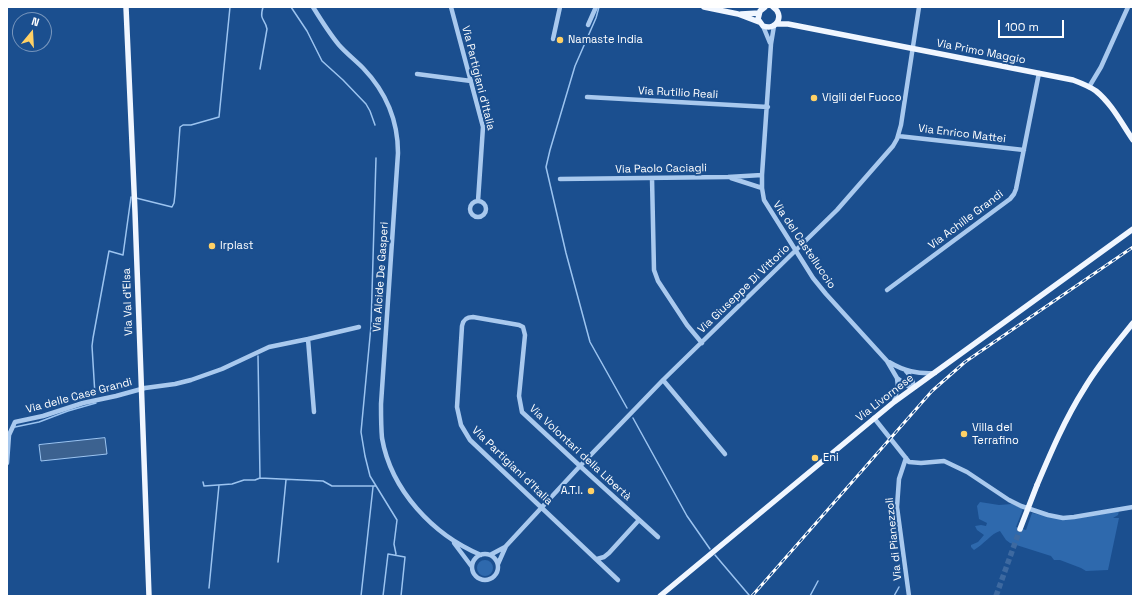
<!DOCTYPE html>
<meta charset="utf-8">
<style>
body{margin:0}
#map{position:relative;width:1140px;height:603px;overflow:hidden;background:#1b4f8f;font-family:"Space Grotesk",sans-serif}
canvas{display:block}
.frame{position:absolute;inset:0;border:8px solid #fff;pointer-events:none}
.north{position:absolute;left:12px;top:12px;width:40px;height:40px;box-sizing:border-box;background:#1b4f8f;border:1px solid #7695bc;border-radius:50%;rotate:18deg;font-size:11px;font-weight:700;line-height:16px;text-align:center;color:#fff}
.north::after{content:'';display:block;margin:auto;width:14px;height:18px;background:#ffd166;clip-path:polygon(50% 0,100% 100%,50% 72%,0 100%)}
.scale{position:absolute;left:998px;top:20px;width:66px;height:18px;box-sizing:border-box;border:2px solid #fff;border-top:0;padding-left:5px;font-size:12px;line-height:14px;white-space:nowrap;color:#fff;-webkit-text-stroke:3px #1b4f8f;paint-order:stroke}
</style>
<div id="map">
<canvas width="1140" height="603"></canvas>
<div class="frame"></div>
<div class="north">N</div>
<div class="scale">100 m</div>
</div>
<script>
const ctx = document.querySelector('canvas').getContext('2d');
ctx.lineJoin = 'round';
function paint(path, color) { ctx.fillStyle = color; ctx.fill(path, 'evenodd'); }
function trace(path, color, width, dash) { ctx.strokeStyle = color; ctx.lineWidth = width; ctx.lineCap = dash ? 'butt' : 'round'; ctx.setLineDash(dash || []); ctx.stroke(path); }
function label(font, color, halo, rows, align = 'center') {
  ctx.font = font + ' "Space Grotesk",sans-serif'; ctx.lineWidth = 4; ctx.setLineDash([]); ctx.textBaseline = 'middle'; ctx.strokeStyle = halo; ctx.fillStyle = color; for (const [text, x, y, turn = 0] of rows) {
    ctx.save(); ctx.translate(x, y); ctx.rotate((+turn || 0) * Math.PI / 180); ctx.textAlign = isNaN(turn) ? turn : align; if (halo) ctx.strokeText(text, 0, 0); ctx.fillText(text, 0, 0); ctx.restore();
  }
}
paint(new Path2D(`
 M980,502L999,505L1012,504L1023,509L1016,527L1026,530L1032,513L1061,519H1074L1119,511L1118,515L1113,518H1119L1108,570L1086,571L1081,568L1060,560H1054L1051,556L1010,543L1006,540L1000,531C992,533 983,545 974,550L971,547V545L978,542L984,535L977,530L975,526L981,525L986,526L987,523L979,519L977,506Z
 M477 568a8 8 0 1 1 16 0a8 8 0 1 1-16 0Z`), '#2e69ad');
const water = new Path2D(`
 M105,438L107,454L41,461L39,445Z`);
paint(water, '#3c6290');
trace(water, '#9cc4f0', 1);
trace(new Path2D(`
 M291,7L307,31L322,61L343,80L366,104L370,111L375,125
 M599,7L596,18L575,66L550,150L546,167L566,253L590,342L627,408
 M260,69L267,29C265,18 259,21 263,7
 M376,158L371,326L361,432L365,456L370,476L397,520L394,544L396,554
 M136,198L172,207L174,203L175,194L180,127L183,125H191L219,117L230,7
 M258,356L260,478
 M95,395L92,346L93,338L109,251L123,255L131,197
 M633,418L687,516L710,549
 M15,427L39,422L68,411L96,403
 M203,482L204,486L232,484L244,480H255L260,478L323,481L332,486H376
 M715,555L749,595
 M278,562L286,480
 M209,588L219,485
 M361,596L373,487
 M383,596L388,554L405,557L401,596
 M810,596L818,581
 M894,596L899,587`), '#9cc4f0', 1.5);
trace(new Path2D(`
 M996,596L1020,529`), '#3d69a0', 5.5, [5.5, 3]);
trace(new Path2D(`
 M313,7C321,20 329,33 339,45C346,53 355,60 363,68C386,92 398,119 398,153L381,404C381,415 381,427 382,438C391,490 433,535 481,555
 M451,7L483,127L478,201
 M588,25L596,7
 M763,26L770,43
 M774,26L771,44L762,175V188L764,200L813,278L826,294L887,361L897,378L912,389C915,381 911,377 906,371
 M553,39L560,7
 M417,74L471,81
 M1089,87L1101,67L1128,7
 M587,97L768,107
 M898,136L1024,150
 M652,178L654,270L658,281L687,325L702,343
 M731,178L762,188
 M560,179L728,177L762,175
 M470 209a8 8 0 1 1 16 0a8 8 0 1 1-16 0Z
 M887,290L1010,199L1014,194L1016,189L1039,73
 M308,339L359,327
 M889,362C904,371 917,374 935,373
 M663,380L725,454
 M894,402L898,387L897,378
 M874,418L909,462L921,463L944,461L967,472L1009,500L1021,506L1048,515L1063,518L1074,517L1133,507
 M906,458L899,479L897,507L909,596
 M7,463L9,435L15,422L43,416L83,403L116,396L145,388L175,384L191,380L222,369L269,347L308,339L314,412
 M454,543L472,567
 M472 567a13 13 0 1 1 26 0a13 13 0 1 1-26 0Z
 M490,555L505,547
 M597,559L604,557L609,553L639,520
 M498,564L506,546L580,466L663,380L837,210L893,146L897,139L901,125L919,7
 M618,580L470,440L461,425L457,407L462,326C463,320 466,317 473,317L519,325L523,327L525,335L519,396L522,412L580,466L658,537`), '#a9c9ee', 4.5);
trace(new Path2D(`
 M126,7L135,212L149,596
 M704,7L738,14L759,22
 M765,7L760,11L758,19L763,26C777,31 785,15 773,7
 M741,14L759,13
 M777,24H788L1073,80C1081,83 1089,86 1096,91C1112,104 1122,124 1133,140
 M1037,485C1051,452 1065,419 1084,389C1098,365 1116,344 1133,323
 M660,596L894,402L1133,229`), '#f0f6ff', 5.5);
const rail = new Path2D(`
 M752,596L932,391L965,362L1133,247`);
trace(rail, '#fff', 3);
trace(rail, '#1b4f8f', 1.5, [4.5]);
trace(new Path2D(`
 M1020,529L1037,485`), '#f0f6ff', 5.5);
for (const [x, y, r, color] of [
 [560,40,4,"#ffd166"],
 [814,98,4,"#ffd166"],
 [212,246,4,"#ffd166"],
 [964,434,4,"#ffd166"],
 [815,458,4,"#ffd166"],
 [591,491,4,"#ffd166"]
]) { const dot = new Path2D(); dot.arc(x, y, r, 0, 2 * Math.PI); ctx.fillStyle = color; ctx.fill(dot); trace(dot, '#1b4f8f', 1.5); }
label('11px', '#fff', '#1b4f8f', [
 ["Namaste India",568,40],
 ["Vigili del Fuoco",822,98],
 ["Irplast",220,246],
 ["Villa del",972,428],
 ["Terrafino",972,441],
 ["Eni",823,458],
 ["A.T.I.",583,491,"right"]
], 'left');
label('11px', '#fff', '#1b4f8f', [
 ["Via Primo Maggio",981,52,11],
 ["Via Partigiani d'Italia",478,78,76],
 ["Via Rutilio Reali",678,93,3],
 ["Via Enrico Mattei",962,134,7],
 ["Via Paolo Caciagli",661,169,-1],
 ["Via Achille Grandi",966,220,-37],
 ["Via del Castelluccio",804,245,56],
 ["Via Alcide De Gasperi",381,277,-86],
 ["Via Giuseppe Di Vittorio",744,289,-44],
 ["Via Val d'Elsa",128,302,-92],
 ["Via delle Case Grandi",79,396,-15],
 ["Via Livornese",885,398,-38],
 ["Via Volontari della Libertà",580,453,43],
 ["Via Partigiani d'Italia",512,466,44],
 ["Via di Pianezzoli",894,539,-96]
]);
</script>
